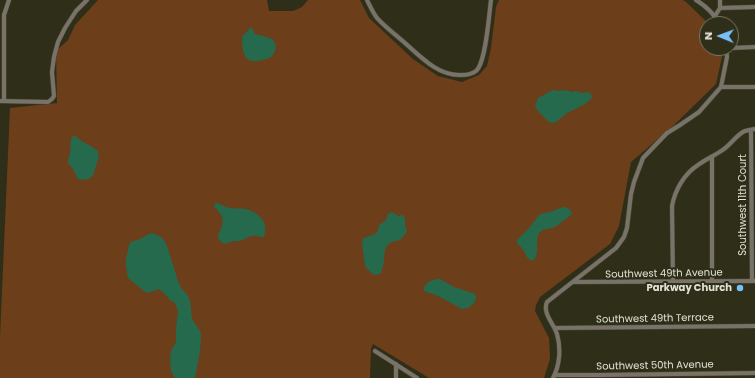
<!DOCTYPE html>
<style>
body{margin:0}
#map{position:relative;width:755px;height:378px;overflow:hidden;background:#2e2e19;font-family:Poppins,sans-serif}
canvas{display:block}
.north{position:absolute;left:699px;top:16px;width:40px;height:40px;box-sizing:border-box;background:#2e2e19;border:1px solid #767664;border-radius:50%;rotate:271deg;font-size:11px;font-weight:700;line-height:16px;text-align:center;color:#e1e2d5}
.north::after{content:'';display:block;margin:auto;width:14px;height:18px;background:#77c0f7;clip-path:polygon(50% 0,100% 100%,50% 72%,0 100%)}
</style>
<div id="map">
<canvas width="755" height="378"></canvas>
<div class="north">N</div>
</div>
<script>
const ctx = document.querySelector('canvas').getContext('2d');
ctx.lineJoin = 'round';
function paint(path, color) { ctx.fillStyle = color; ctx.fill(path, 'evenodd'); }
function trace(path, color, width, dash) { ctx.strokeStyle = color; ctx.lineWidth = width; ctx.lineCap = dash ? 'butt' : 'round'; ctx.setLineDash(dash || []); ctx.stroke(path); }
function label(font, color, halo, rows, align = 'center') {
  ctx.font = font + ' Poppins,sans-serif'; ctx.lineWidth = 4; ctx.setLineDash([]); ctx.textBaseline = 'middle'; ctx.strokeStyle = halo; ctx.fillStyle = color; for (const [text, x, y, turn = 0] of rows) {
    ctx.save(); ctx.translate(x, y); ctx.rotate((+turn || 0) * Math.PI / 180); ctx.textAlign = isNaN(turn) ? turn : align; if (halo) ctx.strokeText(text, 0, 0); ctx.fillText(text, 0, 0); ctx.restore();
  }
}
paint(new Path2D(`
 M98,0H267L269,11H293L302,7L308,0H360L369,18L413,59L438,76L462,82L469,79L479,75L487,66L491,48L496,7L499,0H682L685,1L709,24H707V48H721L723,52L716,84L672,127L631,162L619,226L610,244L540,297L536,305L535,311L549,338L550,359L544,378H429L373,344L371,349L370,378H0V337L10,108L57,103L56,51L68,40L75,25Z`), '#6d3e1a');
paint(new Path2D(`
 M250,28H252L255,34C259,35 272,38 273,40C278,44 275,54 271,57C268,59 265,59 262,60C244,66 242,51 242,37Z
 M553,90L559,91L565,90L572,92L576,91L582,93L589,92L592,96L591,99L585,104L567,113L556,122L553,123L549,122L538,111L535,106L538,98Z
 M73,136H75L83,142L91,146L98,151C100,157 97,161 96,166C94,172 94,177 88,179C84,180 82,180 78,179L73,169L68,163V160L70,154L71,139Z
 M215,203C221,203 224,207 230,208C235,209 240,208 246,209C259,213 269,222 264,237C259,237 256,235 251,236C247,237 244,240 240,241C235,242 238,240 233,241C225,244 224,246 218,238C218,234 220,232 221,228C225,219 221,212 214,207Z
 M563,207C567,207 570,209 572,213L571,215L555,227L543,230L540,232C538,235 538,235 537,239C537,242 539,266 529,259C525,256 525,251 522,248C520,246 518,245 517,243V240L530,227L539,215L544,213L550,212Z
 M392,212L398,216L403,215L405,219V226L407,231C399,246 394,237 387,246C384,250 385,254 384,259C384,264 382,270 380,274L374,275L366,268L365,265L362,244L363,239C371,233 377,239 379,225L386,220L388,214Z
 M151,233L160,236L166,243L178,281L181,288L187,294L190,301L192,319L200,331L201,335L200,351L195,378H175L171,371L170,358L171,351L176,342V329L178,311L176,306L175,303L170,300L162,291L159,289L148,293L144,291L128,278L126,266V259L129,245L131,242L140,239Z
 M437,279H440L454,287L475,294L476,296V299L473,304L468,308L462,309L438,296L424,291V287C427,282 432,280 437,279Z`), '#256a4d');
const street = new Path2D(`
 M367,0C370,6 373,13 377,18C385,27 396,35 405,43C421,57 438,76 461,75C466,75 472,74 476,71C486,63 489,14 491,0
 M696,0C706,6 714,14 720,24
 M720,8L755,7
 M715,16L720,8V0
 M731,48L755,47
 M721,87H755
 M0,101L48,102L52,99L54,96L52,72L54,57L58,42L65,28L76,11L87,0
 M4,101V15L9,0
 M751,130L752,281
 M673,281L672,206C675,190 684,174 698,165C706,159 716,155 724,149C731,144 736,136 743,132C746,130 751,130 755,129
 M712,281V157
 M574,282L755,281
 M555,328L755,326
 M375,351L417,378
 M555,375H600L755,373
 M396,378V364
 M553,378C560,365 561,348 557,334C554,324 542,313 547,302L616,248L624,237L627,228L631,194L634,182L643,158L667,133L680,125L699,112L721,87L727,57L726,48`);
trace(street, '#4b4b37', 5);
trace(street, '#787269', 4);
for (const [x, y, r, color] of [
 [740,288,4,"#77c0f7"]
]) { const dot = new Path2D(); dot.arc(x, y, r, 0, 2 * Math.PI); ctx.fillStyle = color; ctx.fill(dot); trace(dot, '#2e2e19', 1.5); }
label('10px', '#e1e2d5', '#2e2e19', [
 ["Southwest 11th Court",743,205,-90],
 ["Southwest 49th Avenue",664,274,-1],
 ["Southwest 49th Terrace",655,319,-1],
 ["Southwest 50th Avenue",655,366,-1]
]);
label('bold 10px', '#e1e2d5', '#2e2e19', [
 ["Parkway Church",732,288]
], 'right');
</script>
